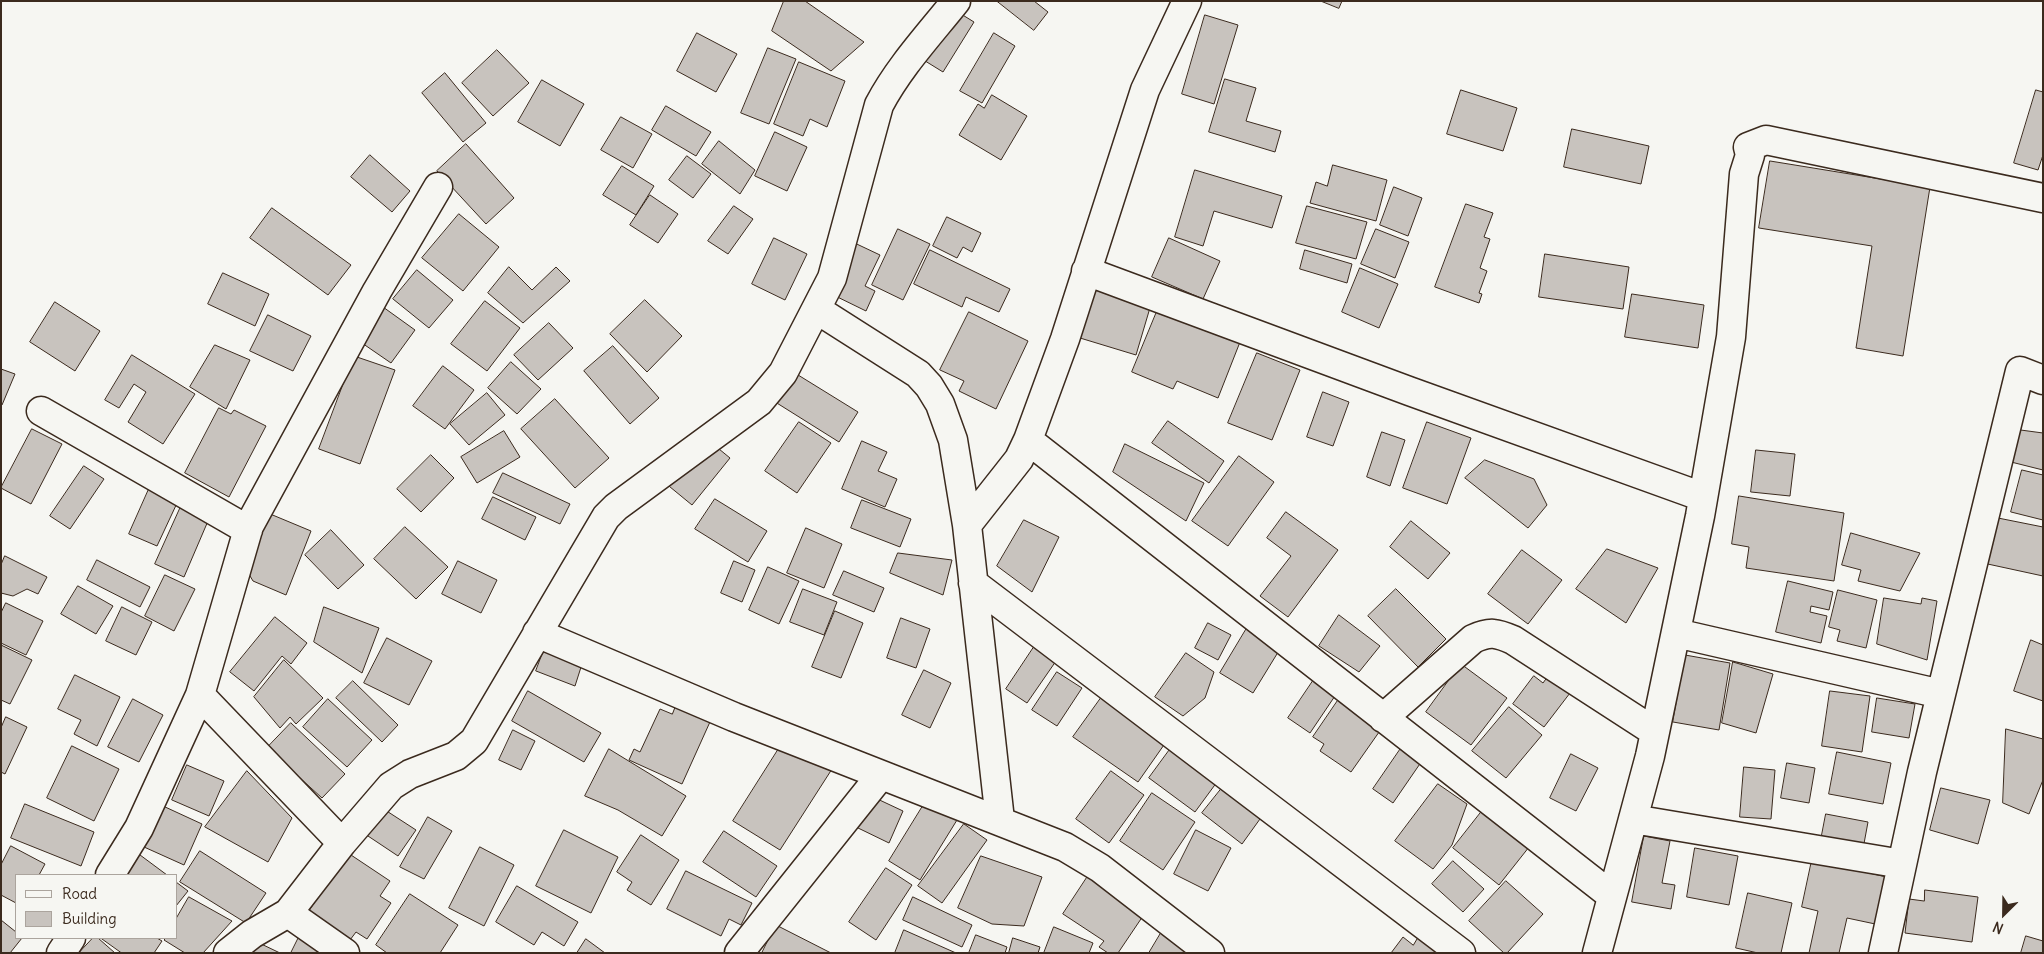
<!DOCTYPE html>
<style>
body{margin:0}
#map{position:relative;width:2044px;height:954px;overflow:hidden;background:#f6f6f2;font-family:Delius,sans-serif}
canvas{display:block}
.frame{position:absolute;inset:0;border:2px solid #3b2a1e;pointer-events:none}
.legend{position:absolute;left:15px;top:874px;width:162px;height:65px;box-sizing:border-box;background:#f6f6f2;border:1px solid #aba49d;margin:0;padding:6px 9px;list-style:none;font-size:15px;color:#3b2a1e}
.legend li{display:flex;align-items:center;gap:10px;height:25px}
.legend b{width:25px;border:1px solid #aba49d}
.north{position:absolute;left:1979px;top:889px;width:50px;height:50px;-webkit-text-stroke:4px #f6f6f2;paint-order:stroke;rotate:203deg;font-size:14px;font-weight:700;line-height:20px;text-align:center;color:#3b2a1e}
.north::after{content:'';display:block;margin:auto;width:18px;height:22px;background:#3b2a1e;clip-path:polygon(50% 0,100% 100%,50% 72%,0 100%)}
</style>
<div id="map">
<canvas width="2044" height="954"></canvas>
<div class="frame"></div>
<ul class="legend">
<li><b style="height:6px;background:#f6f6f2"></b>Road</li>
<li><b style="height:14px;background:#c8c3be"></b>Building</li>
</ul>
<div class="north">N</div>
</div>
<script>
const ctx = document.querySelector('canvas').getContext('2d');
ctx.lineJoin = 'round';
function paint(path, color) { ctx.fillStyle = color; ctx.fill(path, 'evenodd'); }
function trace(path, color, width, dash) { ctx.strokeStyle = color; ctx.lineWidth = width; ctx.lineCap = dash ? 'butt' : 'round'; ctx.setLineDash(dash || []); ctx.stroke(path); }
const building = new Path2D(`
 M784,1H805L864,42L831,71L772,31Z
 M940,1L974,22L943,72L909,51Z
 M997,1H1034L1048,12L1034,30Z
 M1321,1H1342L1339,8Z
 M1205,15L1238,25L1214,104L1182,94Z
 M697,33L737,54L716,92L677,71Z
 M994,33L1015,46L982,103L960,91Z
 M768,48L796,59L769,124L741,113Z
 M497,50L529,83L493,116L462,83Z
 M799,62L845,81L827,127L810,119L803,136L774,124Z
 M445,73L486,123L463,142L422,93Z
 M1225,79L1256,88L1246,121L1281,131L1275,152L1209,132Z
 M542,80L584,104L560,146L518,122Z
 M1461,90L1517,108L1503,151L1447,134Z
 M2036,90L2043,92V155L2038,170L2014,163Z
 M992,95L1027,116L1001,160L959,135L978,104L984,108Z
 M666,106L711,132L696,156L652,130Z
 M621,117L652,134L633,168L601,150Z
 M1572,129L1649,146L1641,184L1564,167Z
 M775,132L807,147L787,191L755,176Z
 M719,141L755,170L740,194L702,164Z
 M466,144L514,198L486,224L437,171Z
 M370,155L410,191L392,212L351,177Z
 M687,156L711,174L693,198L669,180Z
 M1770,161L1930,187L1903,356L1856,348L1872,246L1759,228Z
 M1333,165L1387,180L1376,221L1310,203L1316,182L1327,186Z
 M622,166L654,186L636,215L603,195Z
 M1195,170L1282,196L1272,228L1214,211L1203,246L1175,237Z
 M1394,187L1422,198L1408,236L1380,225Z
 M650,195L678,214L658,243L630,225Z
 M1466,204L1493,213L1484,237L1490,239L1480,268L1487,271L1479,293L1482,294L1479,303L1435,287Z
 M734,206L753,219L728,254L708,241Z
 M1307,206L1367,222L1356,259L1296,243Z
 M272,208L351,265L328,295L250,238Z
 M459,214L499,247L463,291L422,258Z
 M947,217L981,233L972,252L963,247L957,258L933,246Z
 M898,229L930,244L903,300L872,285Z
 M1376,229L1409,242L1395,278L1361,264Z
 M774,238L807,254L785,300L752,284Z
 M844,238L880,255L865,286L875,291L866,311L819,288Z
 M1169,238L1220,261L1203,299L1152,277Z
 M930,250L1010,289L999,312L966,297L962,307L914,284Z
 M1305,250L1352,264L1347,283L1300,269Z
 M1545,254L1629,267L1623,309L1539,297Z
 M509,267L532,290L556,267L570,281L523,323L488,293Z
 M1360,268L1398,284L1379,328L1342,312Z
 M417,270L453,300L429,328L393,299Z
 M223,273L269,294L255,326L208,304Z
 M1096,285L1152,301L1136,355L1080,338Z
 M1632,294L1704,305L1698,348L1625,337Z
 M645,300L682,336L647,372L610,334Z
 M485,301L520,328L487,371L451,344Z
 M55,302L100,331L75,371L30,342Z
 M383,307L415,330L391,363L359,341Z
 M1158,309L1240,342L1218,398L1177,381L1173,389L1132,372Z
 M969,312L1028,341L996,409L959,391L964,381L940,370Z
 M268,315L311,336L293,371L250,351Z
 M549,323L573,348L538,380L514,355Z
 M215,345L250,360L226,409L190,387Z
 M613,346L659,398L630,424L584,371Z
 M1257,353L1300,370L1272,440L1228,423Z
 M132,355L195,394L163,444L128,422L146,392L134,384L119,408L105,400Z
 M354,356L395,370L360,464L319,449Z
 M511,362L541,389L517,414L488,388Z
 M443,366L474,390L445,429L413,406Z
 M1,369L15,374L2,405L1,404Z
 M790,370L858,412L839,442L772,400Z
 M1323,392L1349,402L1333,446L1307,437Z
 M487,393L505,415L469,445L450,424Z
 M555,399L609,458L575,488L521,429Z
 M219,408L231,414L234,410L266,426L229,497L185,473Z
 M1168,421L1224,461L1209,483L1152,443Z
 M799,422L831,443L797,493L765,471Z
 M1427,422L1471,438L1447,504L1403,488Z
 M32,429L62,444L31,504L1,488Z
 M2013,429L2043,433V470L2011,462Z
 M504,431L520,457L477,483L461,457Z
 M1382,432L1405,440L1390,486L1367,477Z
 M702,435L730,458L692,505L664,482Z
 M862,441L887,452L878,471L897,479L885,507L842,489Z
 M1125,444L1204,483L1186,521L1113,472Z
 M1756,450L1795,454L1790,496L1751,492Z
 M431,455L454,478L421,512L397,489Z
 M1239,456L1274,482L1228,546L1192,521Z
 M1485,460L1534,479L1547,505L1528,528L1465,478Z
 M84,466L104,479L70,529L50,516Z
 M2022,470L2043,475V520L2011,512Z
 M503,473L570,504L560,524L493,493Z
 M149,489L178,501L157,546L129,534Z
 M1739,496L1844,513L1834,581L1746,568L1749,547L1732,544Z
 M493,497L536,517L525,540L482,519Z
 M715,499L767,531L748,562L695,529Z
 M862,500L911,519L900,547L851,528Z
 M183,502L211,514L184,577L155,564Z
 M263,511L311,531L286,595L253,581L243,564Z
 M1286,512L1338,550L1288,617L1260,596L1291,556L1267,538Z
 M1993,517L2043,527V576L1983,563Z
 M1024,520L1059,537L1032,592L997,566Z
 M1411,521L1450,553L1428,579L1390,547Z
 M405,527L448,567L416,599L374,559Z
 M806,528L842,544L824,588L787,573Z
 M331,530L364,565L338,589L305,555Z
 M1851,533L1920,553L1900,591L1858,581L1861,570L1842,565Z
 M1607,549L1658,568L1626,623L1576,589Z
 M1522,550L1562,580L1528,624L1488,594Z
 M898,553L952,560L943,595L890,573Z
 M5,556L47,577L38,594L27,589L13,596L1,593V565Z
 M97,560L150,587L140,607L87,580Z
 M458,561L497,580L481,613L442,594Z
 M734,561L755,570L742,602L721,593Z
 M768,567L799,581L779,624L749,610Z
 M844,571L884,588L874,612L833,595Z
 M165,575L195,589L174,631L145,616Z
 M1788,581L1833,592L1829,610L1811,606L1810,612L1827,616L1821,643L1776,632Z
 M78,586L113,606L96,634L61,614Z
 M803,589L837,602L824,635L790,622Z
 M1396,589L1446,639L1418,667L1368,616Z
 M1838,590L1877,600L1866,648L1837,641L1840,630L1829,627Z
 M1884,598L1921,604L1922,598L1937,601L1927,660L1877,644Z
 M6,603L43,621L26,655L1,643V613Z
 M122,607L152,622L136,655L106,641Z
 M324,607L379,628L362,673L314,642Z
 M835,611L863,623L841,678L812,667Z
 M1339,615L1380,646L1359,672L1319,646Z
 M275,617L307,643L291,664L282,656L254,691L230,672Z
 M901,618L930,629L916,668L887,658Z
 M1208,623L1231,635L1218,660L1195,648Z
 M1247,628L1280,649L1253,693L1220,673Z
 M387,638L432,661L409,705L364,683Z
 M2031,640L2043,645V701L2014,691Z
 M1,645L32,660L10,704L1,700Z
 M1034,647L1056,661L1027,703L1006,689Z
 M544,650L582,664L575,686L536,671Z
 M1186,653L1214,672L1205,698L1183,716L1155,697Z
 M1685,655L1730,663L1719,730L1673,722Z
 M284,660L323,698L296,724L290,717L280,728L254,697Z
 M1733,662L1773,674L1756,733L1722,723Z
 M1461,664L1507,698L1471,745L1426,712Z
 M924,670L951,683L930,728L902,715Z
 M1057,672L1082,688L1057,726L1032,710Z
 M75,675L120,697L97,746L74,734L81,720L58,709Z
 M1317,675L1339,690L1310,733L1288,718Z
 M1534,676L1543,683L1548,676L1570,693L1544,727L1513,704Z
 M353,681L398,725L382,742L336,698Z
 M528,691L601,733L584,762L512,721Z
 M1830,691L1870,696L1862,752L1822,746Z
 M1341,696L1384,725L1351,772L1320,751L1324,744L1313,737Z
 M679,698L714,713L682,784L629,760L634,749L640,752L660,709L672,714Z
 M1101,698L1166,742L1138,782L1073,737Z
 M1877,698L1915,704L1909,738L1872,732Z
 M133,699L163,715L139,762L108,747Z
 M328,699L372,740L347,767L303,727Z
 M1509,707L1542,735L1506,778L1472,751Z
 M6,717L27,727L5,774L1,772V728Z
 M291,723L345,774L322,798L267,748Z
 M2006,729L2043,739V780L2029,814L2003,803Z
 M513,730L535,741L521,770L499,760Z
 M785,739L832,769L780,850L733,821Z
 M1406,741L1426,755L1393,803L1373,789Z
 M72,746L119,769L94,821L47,798Z
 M1171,748L1217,782L1195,812L1149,778Z
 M609,749L686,796L662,836L618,810L585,796Z
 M1837,752L1891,763L1883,804L1829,794Z
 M1571,754L1598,768L1576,811L1550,798Z
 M1787,763L1815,768L1809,803L1781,798Z
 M187,765L224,781L209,816L172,800Z
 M1744,767L1775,770L1771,819L1740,817Z
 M247,771L292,818L268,862L205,827Z
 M1111,771L1144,795L1109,843L1076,819Z
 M1226,783L1265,812L1242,844L1202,813Z
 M1438,784L1467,804L1452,845L1433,869L1395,841Z
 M1941,788L1990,800L1978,844L1930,830Z
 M1152,793L1195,822L1163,870L1120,841Z
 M871,796L903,811L889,843L856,827Z
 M926,801L957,820L920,880L889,861Z
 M25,804L94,832L81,866L11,838Z
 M163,806L202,824L184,865L144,847Z
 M379,806L416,830L398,856L362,832Z
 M1486,806L1533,842L1499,885L1453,848Z
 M1826,814L1868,822L1863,849L1821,840Z
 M428,817L452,831L424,879L400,867Z
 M964,824L987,840L942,903L918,886Z
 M564,830L618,857L591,913L536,886Z
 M1196,830L1231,848L1208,891L1174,874Z
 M724,831L777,866L756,897L703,862Z
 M641,835L679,860L651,905L627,890L632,882L617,872Z
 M1644,836L1670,841L1662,883L1675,885L1671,909L1632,902Z
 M11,846L45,864L39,875H16V903L1,895V865Z
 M480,847L514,865L484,926L449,908Z
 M1695,848L1738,856L1729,905L1687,897Z
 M132,849L167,875H120Z
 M200,851L266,893L246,923L180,882Z
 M348,853L390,881L380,896L391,903L367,939L356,932L350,940L308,913Z
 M981,856L1042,877L1024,926L992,924L958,908Z
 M1812,860L1891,878L1880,925L1847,918L1839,953H1809L1818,911L1802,907Z
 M1453,861L1484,889L1463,912L1432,884Z
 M886,868L912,885L876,940L849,922Z
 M686,871L752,903L741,925L729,919L721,936L667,909Z
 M1090,873L1147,910L1118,953H1108L1099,947L1104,941L1063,914Z
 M1506,881L1543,914L1507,953H1504L1469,921Z
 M176,882L188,891L176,906Z
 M517,886L578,922L564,946L542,932L534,945L496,922Z
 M1925,890L1978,897L1972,942L1905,933L1909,899L1924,901Z
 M1748,893L1792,903L1781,953H1758L1736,948Z
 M410,894L458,925L440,953H387L376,945Z
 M189,897L232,921L203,953H185L164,940L166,938H176V919Z
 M913,897L972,925L962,947L903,920Z
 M1,920L16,932V938H22L10,953H1Z
 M776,925L831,953H762Z
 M1054,927L1093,943L1089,953H1044Z
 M904,930L956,953H895Z
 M1161,933L1193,953H1149Z
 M1421,933L1448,953H1391L1403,937L1413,945Z
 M976,935L1007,947L1005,953H969Z
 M2026,936L2043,941V953H2021Z
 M299,937L331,953H291Z
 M93,938H98L115,953H79Z
 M101,938H157L162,941L154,953H122Z
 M1013,938L1040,947L1038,953H1009Z
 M586,939L605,953H577Z
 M255,941L280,953H242Z`);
paint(building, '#c8c3be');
trace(building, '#3b2a1e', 1);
const minor = new Path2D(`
 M1086,271L1409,391L1703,497
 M816,309L918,374L929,386L940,404L953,440L967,525L1000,820
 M41,411L248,530
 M1028,440L1612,896
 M967,525L1019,459L1028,440L1065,339L1145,90L1187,1
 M973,583L1461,953
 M537,633L734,717L1065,847L1100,868L1210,953
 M1676,633L1941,694
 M200,695L342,843
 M1383,718L1473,639C1490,631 1497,633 1513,640L1655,732
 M1633,819L1902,864
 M110,875L139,828L200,695L249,526L377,291L438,187
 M288,913L342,843L391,786L410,774L456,756L474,741L606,517L616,507L759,402L783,373L832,278L879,105C899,67 929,35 956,1
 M61,953L71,938
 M228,953L252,934L288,913L345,953
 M739,953L881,775
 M1597,953L1650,756L1700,516L1731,337L1744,174L1750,155L1748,147L1766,140L2043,198
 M1883,953L1922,772L2020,371L2043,380`);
trace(minor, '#3b2a1e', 31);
trace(minor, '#f6f6f2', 28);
</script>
